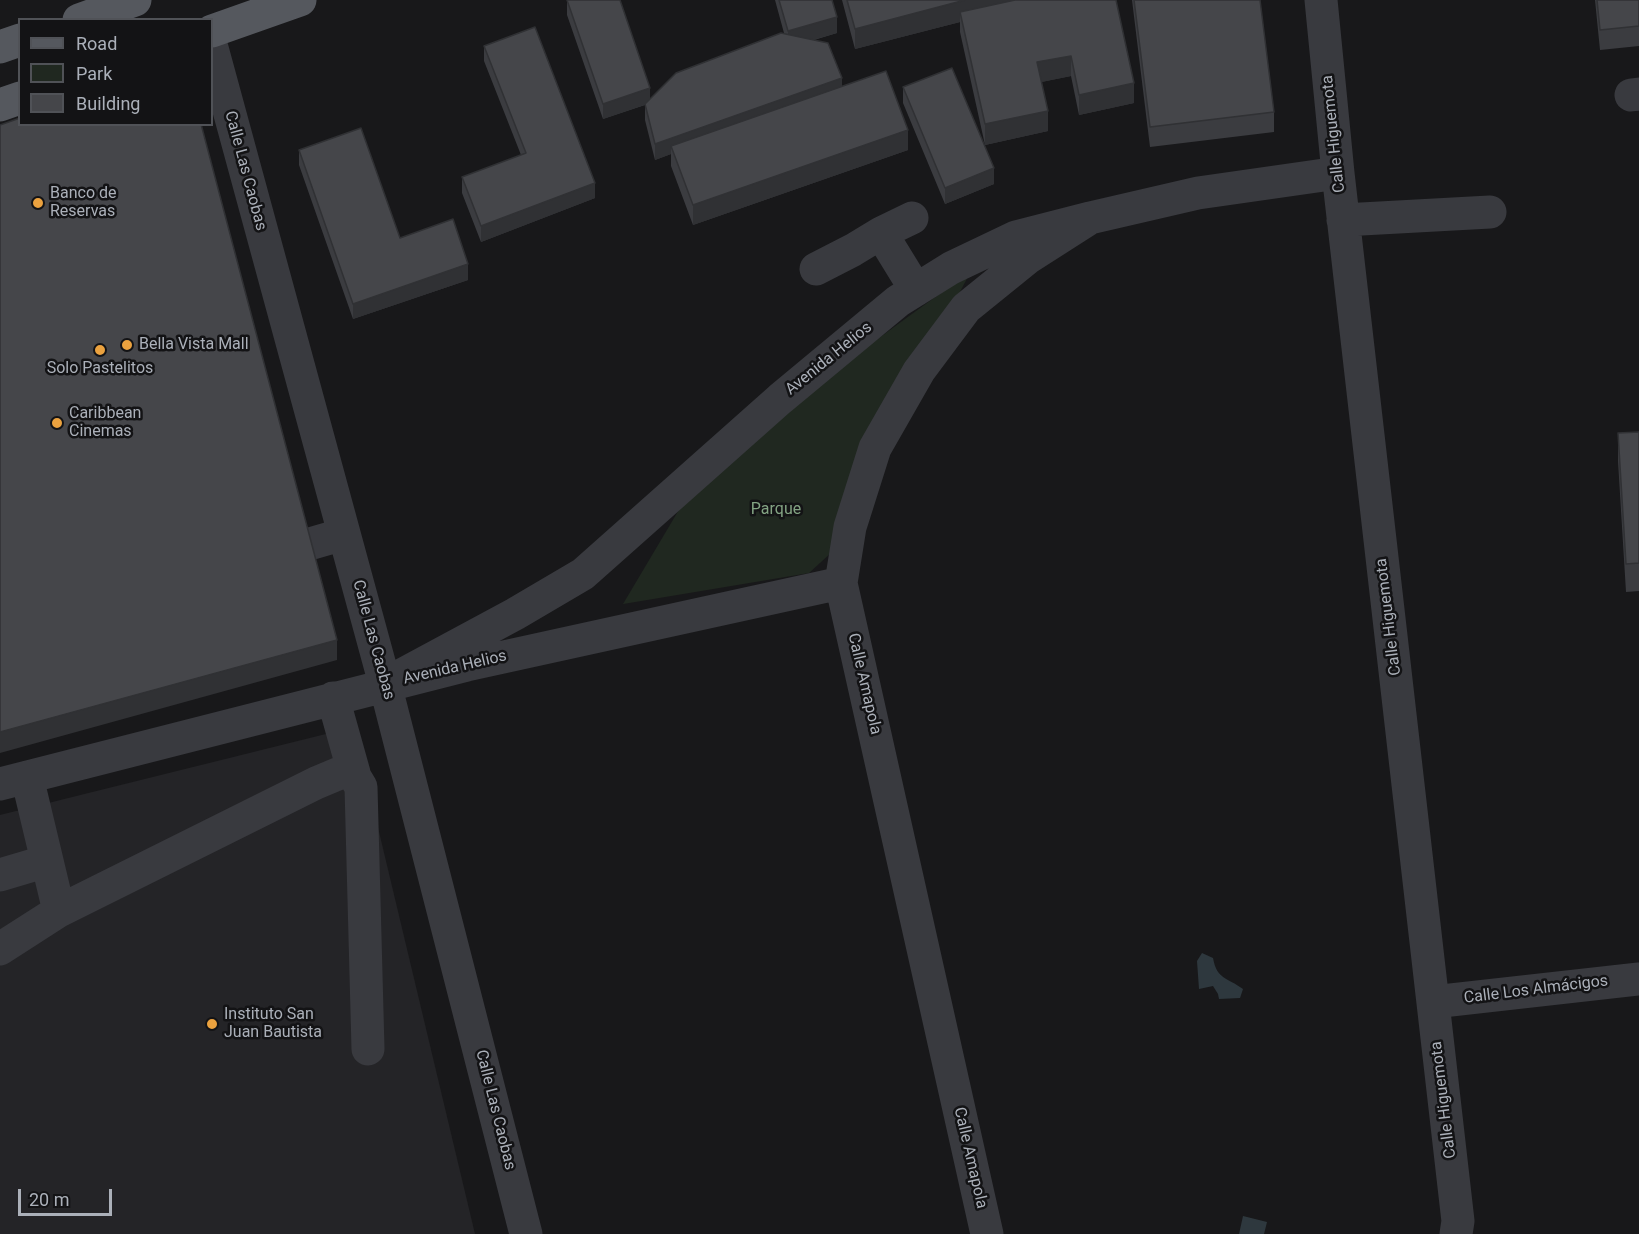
<!DOCTYPE html>
<meta charset="utf-8">
<style>
body{margin:0}
#map{position:relative;width:1639px;height:1234px;overflow:hidden;background:#18181a;font-family:Roboto,sans-serif}
canvas{display:block}
.legend{position:absolute;left:18px;top:18px;width:195px;height:108px;box-sizing:border-box;background:#131315;border:2px solid #505257;margin:0;padding:8px 10px;list-style:none;font-size:18px;color:#abb0b9}
.legend li{display:flex;align-items:center;gap:12px;height:30px}
.legend b{width:30px;border:2px solid #505257}
.scale{position:absolute;left:18px;top:1189px;width:94px;height:27px;box-sizing:border-box;border:3px solid #abb0b9;border-top:0;padding-left:8px;font-size:18px;line-height:21px;white-space:nowrap;color:#abb0b9;-webkit-text-stroke:4px #131315;paint-order:stroke}
</style>
<div id="map">
<canvas width="1639" height="1234"></canvas>
<ul class="legend">
<li><b style="height:8px;background:#55585e"></b>Road</li>
<li><b style="height:16px;background:#202820"></b>Park</li>
<li><b style="height:16px;background:#45464a"></b>Building</li>
</ul>
<div class="scale">20 m</div>
</div>
<script>
const ctx = document.querySelector('canvas').getContext('2d');
ctx.lineJoin = 'round';
function paint(path, color) { ctx.fillStyle = color; ctx.fill(path, 'evenodd'); }
function trace(path, color, width, dash) { ctx.strokeStyle = color; ctx.lineWidth = width; ctx.lineCap = dash ? 'butt' : 'round'; ctx.setLineDash(dash || []); ctx.stroke(path); }
function label(font, color, halo, rows, align = 'center') {
  ctx.font = font + ' Roboto,sans-serif'; ctx.lineWidth = 5; ctx.setLineDash([]); ctx.textBaseline = 'middle'; ctx.strokeStyle = halo; ctx.fillStyle = color; for (const [text, x, y, turn = 0] of rows) {
    ctx.save(); ctx.translate(x, y); ctx.rotate((+turn || 0) * Math.PI / 180); ctx.textAlign = isNaN(turn) ? turn : align; if (halo) ctx.strokeText(text, 0, 0); ctx.fillText(text, 0, 0); ctx.restore();
  }
}
paint(new Path2D(`
 M354,727L475,1234H0V815Z`), '#242427');
paint(new Path2D(`
 M971,271L943,324L832,552L809,573L623,604L680,508L835,370Z`), '#202820');
paint(new Path2D(`
 M1202,953L1213,958C1217,980 1227,977 1243,989L1240,998L1219,999L1218,994L1213,986L1199,989L1197,961Z
 M1243,1216L1267,1222L1264,1234H1239Z`), '#2e383e');
trace(new Path2D(`
 M1321,0L1338,173L1458,1221L1456,1234
 M212,48L385,684L526,1234
 M1631,95L1639,94
 M1343,220L1490,212
 M881,233L912,218
 M816,269L853,250L881,233L916,290
 M306,545L344,534
 M385,684L515,614L583,574L780,399L898,301L951,268L1016,237L1090,218L1198,193L1338,173
 M333,698L354,773
 M27,777L59,911L316,783L347,770L352,772L361,787L368,1049
 M0,784L467,665L841,583
 M0,875L47,861
 M0,949L59,911
 M1433,1002L1639,979
 M987,1234L841,583L850,527L875,448L919,371L966,308L1029,257L1090,218`), '#393a3f', 33);
trace(new Path2D(`
 M79,20L135,0
 M212,31L300,0
 M0,47L20,40
 M0,105L20,98`), '#55585e', 33);
paint(new Path2D(`
 M567,0L650,99L784,33L775,0H832L837,33L814,40L842,86L908,150L693,225L671,166V154L655,160L645,120V105L603,119L567,15Z
 M842,0H1116L1134,103L1079,115L1071,76L1041,82L1048,131L985,145L960,32V22L855,49Z
 M1132,0H1260L1274,112V132L1150,147Z
 M1595,0H1639V46L1600,50Z
 M484,46L595,198L481,242L462,193V177L521,155L484,61Z
 M903,87L994,184L945,204L903,103Z
 M299,150L400,238L468,280L353,319L299,165Z
 M1639,432V591L1626,592L1618,461V433Z`), '#3b3c40');
paint(new Path2D(`
 M965,0H1043L960,12V22L855,49V29Z
 M837,17V33L788,47V31Z
 M1071,56V76L1037,83V62Z
 M842,78V93L671,146V154L655,160V144Z
 M1134,83V103L1079,115V95Z
 M650,88V103L603,119V104Z
 M1048,111V131L985,145V124Z
 M908,130V150L693,225V205Z
 M994,168V184L945,204V188Z
 M595,183V198L481,242V226Z
 M468,264V280L353,319V304Z
 M337,640V660L0,753V732Z`), '#303134');
const building = new Path2D(`
 M567,0H620L650,88L603,104Z
 M779,0H832L837,17L788,31Z
 M847,0H965L855,29Z
 M1015,0H1116L1134,83L1079,95L1071,56L1037,62L1048,111L985,124L960,12Z
 M1134,0H1260L1274,112L1150,127Z
 M1597,0H1639V26L1600,30Z
 M535,27L595,183L481,226L462,177L526,153L484,46Z
 M781,33L828,43L842,78L655,144L645,104L676,73Z
 M952,68L994,168L945,188L903,87Z
 M886,71L908,130L693,205L671,146Z
 M20,118V124H201L337,640L0,732V125Z
 M361,128L400,238L453,219L468,264L353,304L299,150Z
 M1639,432V563L1626,564L1618,433Z`);
paint(building, '#45464a');
trace(building, '#303134', 1.5);
for (const [x, y, r, color] of [
 [38,203,6,"#eba23f"],
 [127,345,6,"#eba23f"],
 [100,350,6,"#eba23f"],
 [57,423,6,"#eba23f"],
 [212,1024,6,"#eba23f"]
]) { const dot = new Path2D(); dot.arc(x, y, r, 0, 2 * Math.PI); ctx.fillStyle = color; ctx.fill(dot); trace(dot, '#131315', 2); }
label('16px', '#abb0b9', '#131315', [
 ["Calle Higuemota",1334,134,-96],
 ["Calle Las Caobas",245,171,75],
 ["Avenida Helios",829,359,-39],
 ["Calle Higuemota",1389,617,-97],
 ["Calle Las Caobas",373,640,75],
 ["Avenida Helios",455,668,-13],
 ["Calle Amapola",864,684,77],
 ["Calle Los Almácigos",1536,990,-7],
 ["Calle Higuemota",1444,1100,-97],
 ["Calle Las Caobas",495,1110,76],
 ["Calle Amapola",970,1158,77]
]);
label('16px', '#abb0b9', '#131315', [
 ["Banco de",50,194],
 ["Reservas",50,212],
 ["Bella Vista Mall",139,345],
 ["Solo Pastelitos",100,369,"center"],
 ["Caribbean",69,414],
 ["Cinemas",69,432],
 ["Instituto San",224,1015],
 ["Juan Bautista",224,1033]
], 'left');
label('16px', '#83a383', '#131315', [
 ["Parque",776,510]
]);
</script>
